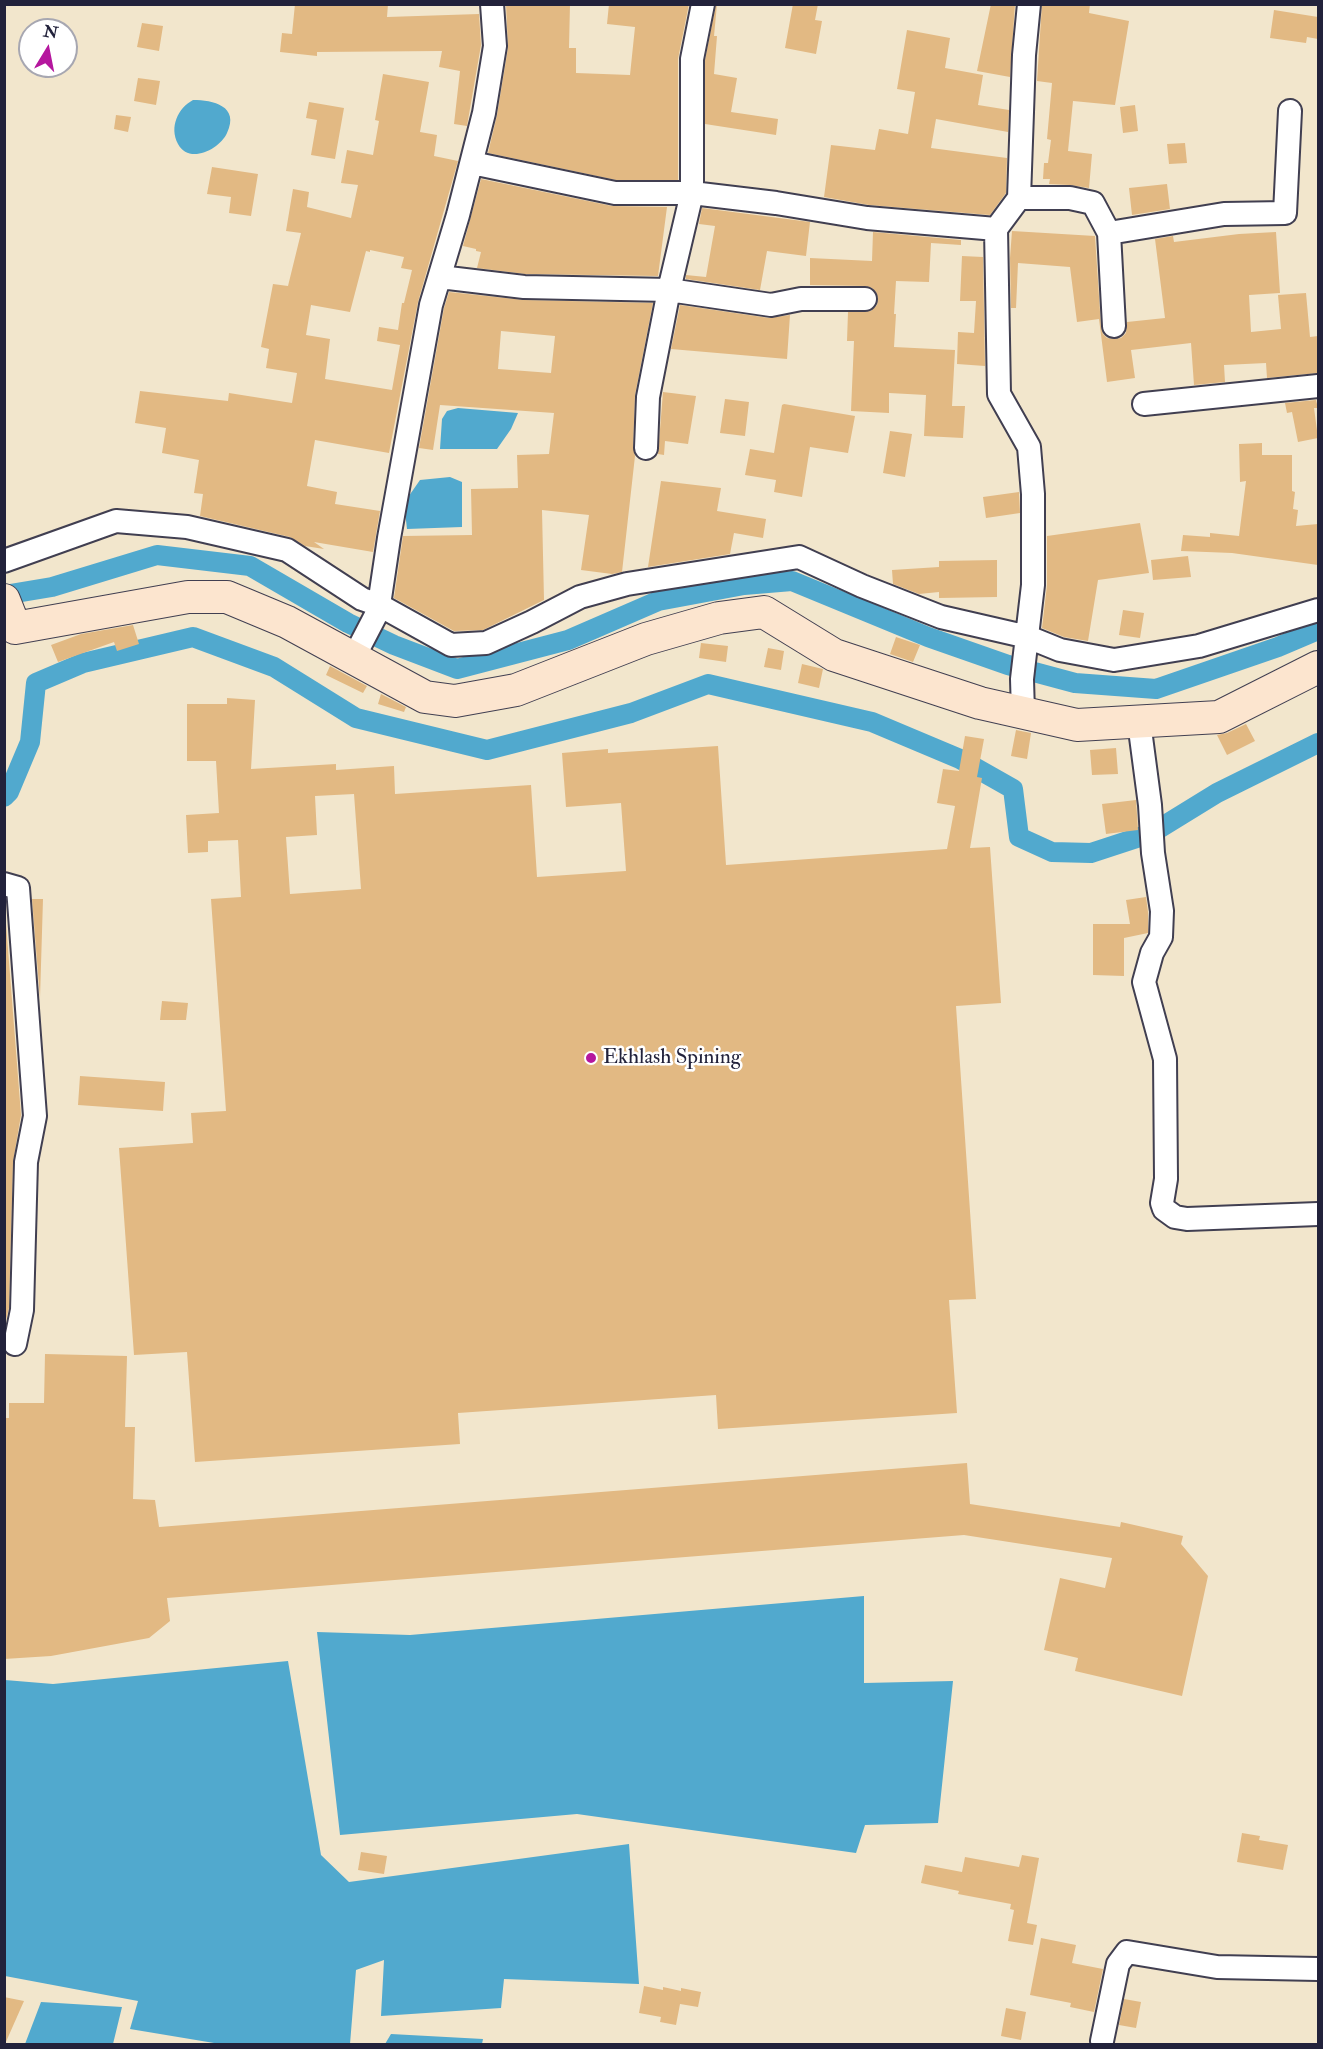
<!DOCTYPE html>
<style>
body{margin:0}
#map{position:relative;width:1323px;height:2049px;overflow:hidden;background:#f2e6cc;font-family:"IM FELL Double Pica",serif}
canvas{display:block}
.frame{position:absolute;inset:0;border:6px solid #22223b;pointer-events:none}
.north{position:absolute;left:18px;top:18px;width:60px;height:60px;box-sizing:border-box;background:#fff;border:2px solid #a7a7b1;border-radius:50%;rotate:10deg;font-size:16px;font-weight:700;line-height:24px;text-align:center;color:#22223b}
.north::after{content:'';display:block;margin:auto;width:21px;height:27px;background:#b5179e;clip-path:polygon(50% 0,100% 100%,50% 72%,0 100%)}
</style>
<div id="map">
<canvas width="1323" height="2049"></canvas>
<div class="frame"></div>
<div class="north">N</div>
</div>
<script>
const ctx = document.querySelector('canvas').getContext('2d');
ctx.lineJoin = 'round';
function paint(path, color) { ctx.fillStyle = color; ctx.fill(path, 'evenodd'); }
function trace(path, color, width, dash) { ctx.strokeStyle = color; ctx.lineWidth = width; ctx.lineCap = dash ? 'butt' : 'round'; ctx.setLineDash(dash || []); ctx.stroke(path); }
function label(font, color, halo, rows, align = 'center') {
  ctx.font = font + ' "IM FELL Double Pica",serif'; ctx.lineWidth = 5; ctx.setLineDash([]); ctx.textBaseline = 'middle'; ctx.strokeStyle = halo; ctx.fillStyle = color; for (const [text, x, y, turn = 0] of rows) {
    ctx.save(); ctx.translate(x, y); ctx.rotate((+turn || 0) * Math.PI / 180); ctx.textAlign = isNaN(turn) ? turn : align; if (halo) ctx.strokeText(text, 0, 0); ctx.fillText(text, 0, 0); ctx.restore();
  }
}
paint(new Path2D(`
 M193,100C213,100 240,106 227,133C220,149 189,165 178,144C169,127 178,108 193,100Z
 M458,408L518,413L511,429L497,449H440L442,419L447,411Z
 M450,477L462,482V527L407,529L404,503L420,480Z
 M864,1596V1683L953,1681L938,1823L865,1825L856,1853L577,1814L340,1835L317,1632L410,1635Z
 M288,1661L321,1855L349,1882L629,1844L639,1984L504,1979L501,2008L381,2016L384,1960L356,1970L350,2044H220L130,2029L138,2001L5,1976V1680L53,1684Z
 M41,2002L122,2007L113,2044H25Z
 M391,2034L483,2039L482,2044H385Z`), '#51a9ce');
trace(new Path2D(`
 M4,595L52,587L157,555L250,566L348,623L394,645L457,669L568,640L658,601L744,585L792,581L928,637L1008,665L1075,683L1156,689L1278,647L1318,630
 M4,797L9,792L30,742L36,683L83,663L193,637L274,667L356,718L487,750L631,713L708,684L872,722L960,759L1013,789L1019,837L1052,852L1091,853L1152,833L1217,793L1318,743`), '#51a9ce', 20);
paint(new Path2D(`
 M295,4H388L387,17L479,14L481,45L467,126L454,124L460,71L439,67L442,51L317,52V56L280,52L282,33L292,34Z
 M506,4H570L569,48H576V73L630,75L635,27L607,24L609,4H689L678,59V180H616L488,153L497,115L508,48Z
 M716,4H717L714,36H717L714,74L737,78L731,112L778,119L776,135L705,124V60Z
 M793,4H818L815,20L822,21L816,54L785,48Z
 M991,4H1015L1010,77L977,71Z
 M1042,4H1090L1089,13L1129,21L1115,105L1073,101L1068,151L1092,154L1089,188L1070,185L1049,184L1050,179H1043L1044,163H1048L1051,140L1047,139L1052,83L1037,81Z
 M1274,10L1318,17V39L1307,37L1306,43L1270,38Z
 M142,23L163,26L159,51L137,47Z
 M907,30L950,38L945,68L983,75L978,105L1009,110L1008,132L936,119L931,148L1007,158L1006,193L990,215L869,205L824,197L831,145L875,150L879,129L908,134L915,92L897,89Z
 M383,74L429,82L420,132L437,135L434,156L458,161L418,302L389,453L315,440L307,486L337,492L335,504L380,511L373,552L314,542L324,549L305,546L290,537L200,516L203,494L194,493L199,460L162,453L166,428L135,423L140,391L228,401L229,393L292,403L297,373L266,368L269,349L261,347L273,284L288,286L301,233L286,231L293,189L309,192L307,207L351,218L358,185L341,183L347,150L373,155L379,121L375,120ZM370,250L404,257L401,268L412,270L404,303H402L398,330L379,327L377,341L400,345L392,390L325,379L330,339L306,335L311,305L350,312L366,251L370,252Z
 M138,78L160,81L156,105L134,101Z
 M309,102L344,108L335,159L311,155L317,120L306,118Z
 M1135,105L1138,131L1123,133L1120,107Z
 M116,115L131,117L128,132L114,129Z
 M1185,143L1187,163L1169,164L1167,144Z
 M212,167L258,174L251,216L229,213L231,197L207,194Z
 M481,179L612,206L667,207L658,276L525,274L477,268L481,252L476,251V249L463,246Z
 M1167,184L1170,209L1132,215L1129,188Z
 M702,208L810,222L806,256L767,251L760,290L686,279V275L706,277L715,226L699,224Z
 M1012,231L1095,236L1101,327L1103,334L1107,338L1114,339L1121,338L1126,333L1127,322L1165,318L1155,239L1173,236L1174,242L1239,234L1276,232L1280,293L1249,295L1251,332L1281,329L1278,295L1306,293L1310,337L1318,336V373L1267,378L1266,363L1224,365L1225,382L1194,385L1191,343L1131,350L1135,378L1107,382L1099,319L1077,322L1070,267L1018,263L1016,308H1011L1010,258Z
 M873,232L961,240V245L931,243L929,282L896,281L894,314H896L894,347L955,350L952,406H965L963,438L924,436L926,395L889,393V413L851,411L854,341H847L848,312L871,311L877,305L878,298L876,292L872,288L866,286L810,285V258L872,261Z
 M962,256L983,257L985,366L957,364L958,332L974,333L976,301H960Z
 M449,292L524,300L653,303L635,395L633,447L635,456L622,572L612,574L581,570L589,515L542,510L544,600L483,630L454,631L394,598L403,536L472,535L471,489L518,488L517,455L549,454L554,413L440,405L433,450L419,448L444,308ZM501,331L555,336L551,373L498,369Z
 M680,305L769,318L790,315L787,359L671,349Z
 M663,392L696,396L688,444L665,441L664,455L658,454Z
 M725,399L749,402L745,436L720,433Z
 M1316,400L1318,408H1314L1318,438L1298,442L1292,412L1287,413L1285,403Z
 M784,404L855,416L848,453L810,447L802,497L774,492L776,480L745,475L750,449L774,453L782,405Z
 M890,431L912,434L905,477L883,473Z
 M1262,443V455H1292V491L1295,492L1293,509L1298,510L1296,526L1318,524V565L1232,553L1181,551L1183,535L1210,537V533L1239,536L1246,481L1240,482L1239,444Z
 M661,481L721,488L717,511L766,519L763,538L734,533L730,554L648,567Z
 M1019,492L1020,513L986,518L983,497Z
 M1140,523L1149,573L1098,580L1088,641L1064,637L1042,628L1047,585V536Z
 M1188,556L1191,577L1153,580L1151,560Z
 M997,560V597L939,598V592L919,594L893,584L892,570L939,567V561Z
 M1123,610L1144,613L1140,638L1119,635Z
 M133,625L139,644L117,651L114,642L58,662L51,645L81,634Z
 M896,637L920,645L913,662L890,654Z
 M701,643L728,646L726,662L699,658Z
 M768,648L784,651L781,670L764,667Z
 M802,664L823,669L819,688L798,683Z
 M330,666L367,686L363,693L326,675Z
 M381,694L406,707L404,712L378,704Z
 M227,698L255,700L251,769L336,764V770L394,766L395,794L531,785L537,877L626,871L621,803L566,807L562,753L608,749V753L718,746L726,865L947,849L955,806L937,803L943,769L959,771L965,736L984,739L977,777L982,778L970,848L990,847L1001,1003L956,1006L976,1299L949,1300L957,1413L718,1429L716,1395L458,1413L460,1444L195,1462L187,1352L134,1355L119,1148L193,1143L191,1113L226,1111L211,899L241,897L238,840L208,841V852L188,853L186,815L219,813L216,761H187V704H227ZM354,794L361,889L290,894L286,837L317,835L315,796Z
 M1246,724L1255,741L1227,755L1217,735L1227,733Z
 M1016,730L1031,733L1027,759L1011,756Z
 M1116,748L1118,774L1092,775L1090,750Z
 M1136,800L1138,830L1106,834L1102,804Z
 M1146,897L1148,912V933L1124,938V976L1093,975V924H1130L1126,900Z
 M4,898L21,1115L13,1162L9,1308L4,1328Z
 M32,899H43L40,998Z
 M162,1001L188,1003L186,1020H160Z
 M80,1076L165,1082L163,1111L78,1105Z
 M45,1354L127,1356L125,1427H135L133,1499L155,1500L159,1527L967,1463L970,1504L1120,1527L1121,1522L1183,1536L1181,1544L1208,1576L1182,1696L1075,1671L1078,1658L1044,1650L1060,1578L1105,1588L1112,1558L964,1535L167,1598L170,1621L149,1638L51,1656L4,1659V1418H9V1403H44Z
 M1242,1833L1260,1836L1259,1840L1288,1845L1283,1870L1237,1862Z
 M361,1852L387,1856L384,1874L358,1870Z
 M1022,1855L1039,1858L1027,1923L1037,1925L1033,1945L1008,1941L1014,1910L1010,1909L1011,1904L958,1894L959,1891L921,1883L925,1865L962,1872L965,1857L1019,1867Z
 M1041,1938L1076,1945L1072,1963L1103,1969L1094,2012L1070,2007L1071,2003L1030,1995Z
 M644,1986L663,1990V1987L681,1991V1988L701,1992L698,2007L680,2004L676,2025L660,2022L661,2017L639,2013Z
 M4,1997L24,2001L5,2044H4Z
 M1124,1999L1141,2002L1136,2028L1119,2025Z
 M1006,2008L1026,2012L1021,2040L1001,2036Z`), '#e2b983');
const street = new Path2D(`
 M472,163L615,193H692L776,203L867,218L996,229
 M1019,198H1070L1093,203L1109,233L1224,214L1285,213L1290,111
 M1109,233L1114,326
 M440,277L524,287L669,290L771,305L801,299H865
 M1144,404L1318,386
 M646,448L648,397L669,290L692,193V59L703,4
 M4,561L116,521L187,527L287,550L362,599L379,605L451,645L486,643L532,622L580,597L627,584L799,557L862,586L941,617L1028,637L1060,650L1114,660L1199,646L1318,610
 M353,659L377,613L379,605L389,538L431,305L458,215L484,113L495,46L492,4
 M1023,713L1022,679L1033,585V494L1029,447L999,394L996,229L1019,198L1024,55L1029,4
 M1139,722L1150,805L1153,853L1162,911L1161,937L1152,953L1144,982L1165,1059L1166,1179L1162,1203L1164,1209L1175,1217L1187,1219L1318,1214
 M4,884L18,888L35,1116L26,1162L22,1310L15,1344
 M1102,2041L1118,1964L1127,1952L1217,1967L1318,1969`);
const secondary = new Path2D(`
 M4,600L15,628L188,597H227L287,622L425,697L455,701L516,690L646,639L719,618L764,612L834,655L980,703L1077,725L1219,717L1318,667`);
trace(street, '#413f51', 26);
trace(secondary, '#413f51', 34);
trace(street, '#fff', 22);
trace(secondary, '#fce5cf', 32);
for (const [x, y, r, color] of [
 [591,1058,6,"#b5179e"]
]) { const dot = new Path2D(); dot.arc(x, y, r, 0, 2 * Math.PI); ctx.fillStyle = color; ctx.fill(dot); trace(dot, '#fff', 2); }
label('21px', '#22223b', '#fff', [
 ["Ekhlash Spining",603,1058]
], 'left');
</script>
